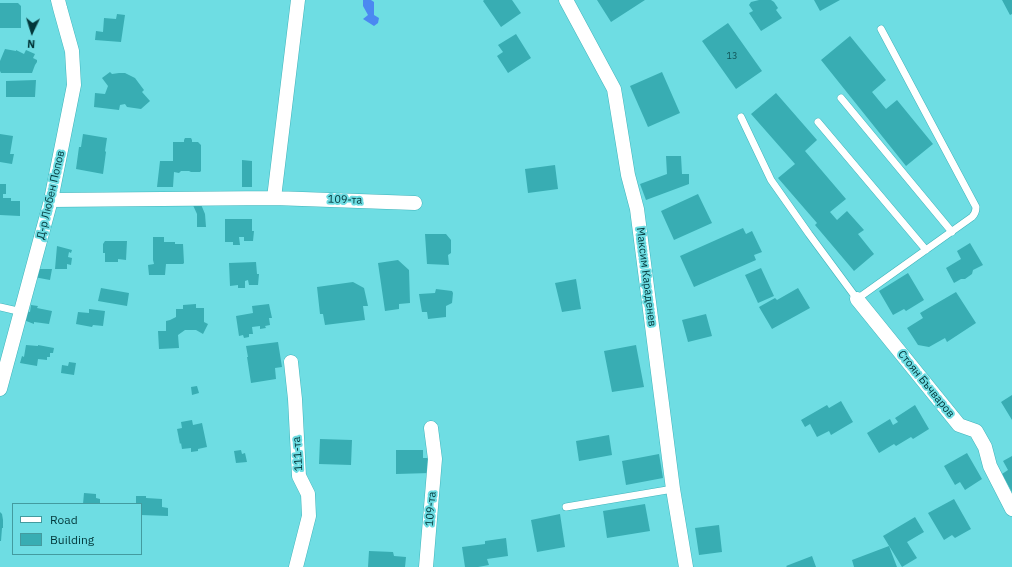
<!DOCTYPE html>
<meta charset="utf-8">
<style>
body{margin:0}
#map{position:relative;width:1012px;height:567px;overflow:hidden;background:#6edde3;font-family:"IBM Plex Sans",sans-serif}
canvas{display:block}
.legend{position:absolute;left:12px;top:503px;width:130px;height:52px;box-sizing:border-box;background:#6edde3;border:1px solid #439b9f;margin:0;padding:5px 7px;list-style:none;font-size:12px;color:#02373a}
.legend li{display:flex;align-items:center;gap:8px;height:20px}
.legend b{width:20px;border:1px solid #439b9f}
.north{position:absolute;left:12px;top:12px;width:40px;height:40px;-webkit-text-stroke:3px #6edde3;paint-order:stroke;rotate:184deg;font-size:11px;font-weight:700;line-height:16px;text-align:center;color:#02373a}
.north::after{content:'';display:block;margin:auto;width:14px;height:18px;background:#02373a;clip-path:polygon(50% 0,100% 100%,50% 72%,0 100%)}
</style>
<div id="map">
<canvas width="1012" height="567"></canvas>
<ul class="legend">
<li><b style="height:5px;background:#fff"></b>Road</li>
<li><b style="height:11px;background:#38adb3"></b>Building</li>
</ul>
<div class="north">N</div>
</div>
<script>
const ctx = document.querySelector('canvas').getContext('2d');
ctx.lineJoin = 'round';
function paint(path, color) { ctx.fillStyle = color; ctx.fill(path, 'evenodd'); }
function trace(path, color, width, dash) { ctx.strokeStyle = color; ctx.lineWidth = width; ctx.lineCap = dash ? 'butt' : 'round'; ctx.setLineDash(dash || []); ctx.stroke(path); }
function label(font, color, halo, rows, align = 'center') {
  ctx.font = font + ' "IBM Plex Sans",sans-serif'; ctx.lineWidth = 4; ctx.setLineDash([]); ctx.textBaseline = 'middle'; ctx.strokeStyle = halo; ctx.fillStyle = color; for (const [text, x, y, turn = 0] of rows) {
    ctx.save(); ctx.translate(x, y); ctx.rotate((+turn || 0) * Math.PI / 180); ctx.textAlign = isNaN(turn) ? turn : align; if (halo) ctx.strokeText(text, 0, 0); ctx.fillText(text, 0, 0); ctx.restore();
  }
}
paint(new Path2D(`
 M363,0H371L374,2V15L379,18L378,23L374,26L363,19L368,15L363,6Z`), '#4b88f1');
paint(new Path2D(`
 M484,0H512L521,13L501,27L483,1Z
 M597,0H645L611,22Z
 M759,0H771L774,2L778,8L776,10L782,18L761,31L749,13L753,11L749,5L751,2Z
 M814,0H840L820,11Z
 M1002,0H1012V14L1010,15Z
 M0,3H18L21,6V28H0Z
 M117,14L125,15L121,42L95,40L96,31L103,32L104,18L116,19Z
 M728,23L762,71L736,89L702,41Z
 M516,34L531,58L508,73L497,56L503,52L498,45Z
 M850,36L886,80L872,92L886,109L897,100L933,144L906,166L821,60Z
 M5,49L16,51V50L24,54L26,50L35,54L33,58L37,60V62L35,65L32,73H1L0,71V61Z
 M110,72L112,74L119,73H125L135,78L144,90L142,92L150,101L141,109L127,107L125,104L120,105L119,110L94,107L95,93L105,94L108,86L102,78Z
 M662,72L680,113L648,127L630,86Z
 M36,80L35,97H6V81Z
 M776,93L817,140L805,151L846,199L830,212L837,220L847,211L864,230L858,234L874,254L854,271L815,225L817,223L778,178L795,164L751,114Z
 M0,134L13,136L10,154H14L12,164L0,162Z
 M83,134L107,138L105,151L106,152L103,174L76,169L79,147H81Z
 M185,138H191L192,140V142H198L201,145V171L200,172H191L189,171H181L179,173L174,172L173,187H157L160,161H173V142H184V140Z
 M666,156H681L682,174H689V184L646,200L640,184L667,174Z
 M242,160L252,161V187H242Z
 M555,165L558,189L528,193L525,169Z
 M0,184H6V194H3V198H11V201H20V216L0,215Z
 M698,194L712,223L674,240L661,211Z
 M200,202L205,214L206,227H197V214L192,203Z
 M225,219H252V231H254L253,241H244V237H239L240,245H233V242H225Z
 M743,228L746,234L752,231L762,252L754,255L756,260L694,287L680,256Z
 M425,234H446L451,240V253L448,255L449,265L427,264Z
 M153,237H164V242H175V244H183L184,263L183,264H166L165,275H149L148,265L154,264L153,260Z
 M105,241H127L126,260L118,259V262H105V253H103V244Z
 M970,243L983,265L973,270L972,274L965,279H961L954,283L946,268L961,259L957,251Z
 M57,246L72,250L71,253L69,252L68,257L72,258L71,265L67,264V269H55Z
 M398,260L409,270L410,303L399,304V309L385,311L378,263Z
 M256,262L257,274H259L258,285H249L248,280L245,281V288H238V285L230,286L229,263Z
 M761,268L774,296L758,303L745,275Z
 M36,269H52L50,280L34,277Z
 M908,273L924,300L906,311L904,309L893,315L879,291Z
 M576,279L581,309L562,312L555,283Z
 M353,282L364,288L368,306H363L365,320L325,325L323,314H320L317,287Z
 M101,288L129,293L127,306L98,301Z
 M798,288L810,308L772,329L759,307L775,298L777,300Z
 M436,289L452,291L453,293L452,303L446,306V317L428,319L427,312H422L419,294L435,293Z
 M956,292L976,323L947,342L945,338L929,347L918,345L907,328L923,318L920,313Z
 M196,304V308H204V322L208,324L203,334L196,330H185L178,335L179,348L159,349L158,331H166V321L170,320L176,317V309H183V305Z
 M269,304L272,318H269L270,325L265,326L266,328L260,329V326L252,327L253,334H249V337L244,338L243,335L239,336L236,316L253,313L252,306Z
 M31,305L38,306L37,308L52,311L49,324L34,322V324L21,319L24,311L30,312Z
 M89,309L105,311L103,326L93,325L92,327L76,324L78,312L89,313Z
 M706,314L712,336L688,342L682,320Z
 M278,342L282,367L275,368L276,379L251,383L247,357H248L246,346Z
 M26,345L38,346V345L54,348L53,353H50V357H47V360L38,359L37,366L20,363L22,356L24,357Z
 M636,345L644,387L612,392L604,351Z
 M69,362L76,363L74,375L61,373L62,365L68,366Z
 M197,386L199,393L192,395L191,387Z
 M1012,395V420L1001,402Z
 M841,401L853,422L831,435L829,431L817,437L810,424L805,427L801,420L827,405L829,408Z
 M915,405L929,429L913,439L911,437L896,446L894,444L879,453L867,433L890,419L893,425L898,422L895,418Z
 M192,420L193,425L202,423L207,447L198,449V451L191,452V448L182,449L181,443L180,444L177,429L182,428L181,422Z
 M609,435L612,455L579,461L576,441Z
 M320,439L352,440L351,465L319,464Z
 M241,450L242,454L245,453L247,462L236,463L234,451Z
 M396,450H423V458H430V473L396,474Z
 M967,453L982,479L965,490L960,482L955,485L944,466Z
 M659,454L663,478L626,485L622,461Z
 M1012,456V492L1002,474L1008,470L1003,461Z
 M84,493L96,494V498L100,499V504H83Z
 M136,496H146V498L162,499V507L168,508V516L141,515V504H136Z
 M954,499L971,529L955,538L952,535L944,540L928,513Z
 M645,504L650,531L607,538L603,511Z
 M0,512L2,514L3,520V528H2L1,541H0Z
 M560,514L565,547L537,552L531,520Z
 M915,517L924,532L907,542L917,558L902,567L883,536Z
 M719,525L722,552L699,555L695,528Z
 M506,538L508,556L487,559L489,565L478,567H465L462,547L485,544V541Z
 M889,546L897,567H854L852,560Z
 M369,551L393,552L394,556L406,557L405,567H368Z
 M812,556L816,567H787L786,566Z`), '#38adb3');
const service = new Path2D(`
 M841,98L952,232
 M741,117L771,180L809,234L857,299L972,217C975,214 976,211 976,207L881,29
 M818,122L926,250
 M0,307L22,312
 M566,507L673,489`);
const minor = new Path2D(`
 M566,0L614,89L616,101L628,175L637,209L673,489L686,567
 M274,198L415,203
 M51,200L274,198L298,0
 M857,299L959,425L976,431L985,447L990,466L1012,509
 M291,362L295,399L299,476L308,494L309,516L296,567
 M0,389L51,200L74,85L72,51L60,8L58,0
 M426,567L435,459L431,428`);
trace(service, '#40b4bb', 8);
trace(minor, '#40b4bb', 15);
trace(service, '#fff', 7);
trace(minor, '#fff', 14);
label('9px', '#105458', null, [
 ["13",732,56]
]);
label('11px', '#02373a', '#6edde3', [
 ["Д-р Любен Попов",51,195,-77],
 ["109-та",345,200,2],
 ["Максим Караденев",646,277,83],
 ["Стоян Бъчваров",926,384,51],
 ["111-та",298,454,-94],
 ["109-та",431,509,-85]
]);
</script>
